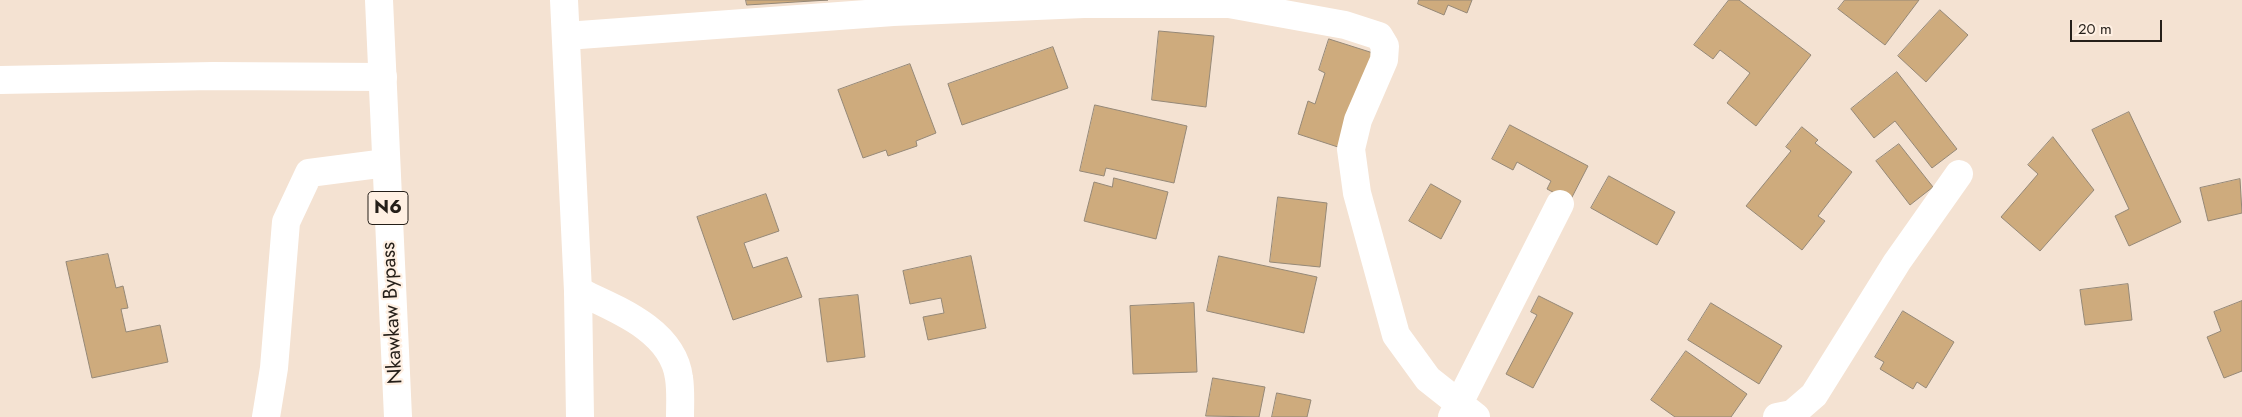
<!DOCTYPE html>
<style>
body{margin:0}
#map{position:relative;width:2242px;height:417px;overflow:hidden;background:#f4e2d2;font-family:Jost,sans-serif}
canvas{display:block}
.scale{position:absolute;left:2070px;top:20px;width:92px;height:22px;box-sizing:border-box;border:2px solid #251f19;border-top:0;padding-left:6px;font-size:15px;line-height:18px;white-space:nowrap;color:#251f19;-webkit-text-stroke:4px #fff0e3;paint-order:stroke}
</style>
<div id="map">
<canvas width="2242" height="417"></canvas>
<div class="scale">20 m</div>
</div>
<script>
const ctx = document.querySelector('canvas').getContext('2d');
ctx.lineJoin = 'round';
function paint(path, color) { ctx.fillStyle = color; ctx.fill(path, 'evenodd'); }
function trace(path, color, width, dash) { ctx.strokeStyle = color; ctx.lineWidth = width; ctx.lineCap = dash ? 'butt' : 'round'; ctx.setLineDash(dash || []); ctx.stroke(path); }
function label(font, color, halo, rows, align = 'center') {
  ctx.font = font + ' Jost,sans-serif'; ctx.lineWidth = 4.5; ctx.setLineDash([]); ctx.textBaseline = 'middle'; ctx.strokeStyle = halo; ctx.fillStyle = color; for (const [text, x, y, turn = 0] of rows) {
    ctx.save(); ctx.translate(x, y); ctx.rotate((+turn || 0) * Math.PI / 180); ctx.textAlign = isNaN(turn) ? turn : align; if (halo) ctx.strokeText(text, 0, 0); ctx.fillText(text, 0, 0); ctx.restore();
  }
}
const building = new Path2D(`
 M746,0H828L747,5Z
 M1419,0H1472L1467,13L1448,5L1444,15L1418,4Z
 M1729,0H1739L1811,55L1756,126L1727,103L1750,73L1720,50L1713,59L1694,45Z
 M1845,0H1919L1885,45L1838,9Z
 M1940,10L1968,35L1926,82L1898,56Z
 M1159,31L1214,36L1206,107L1152,100Z
 M1329,39L1373,53L1341,148L1298,134L1308,101L1315,104L1325,73L1319,70Z
 M1053,47L1068,88L962,125L948,84Z
 M910,64L936,133L916,141L917,146L888,156L886,150L863,158L838,90Z
 M1897,72L1957,149L1932,168L1895,121L1874,138L1851,109Z
 M1095,105L1187,126L1174,183L1106,168L1104,176L1080,171Z
 M2129,112L2181,222L2129,246L2115,216L2129,209L2092,130Z
 M1510,125L1588,166L1570,201L1547,189L1551,181L1517,162L1513,170L1492,159Z
 M1802,127L1818,140L1815,143L1852,172L1818,216L1825,221L1802,250L1746,206L1791,151L1786,147Z
 M2053,137L2094,190L2040,251L2001,217L2038,174L2028,165Z
 M1899,144L1933,187L1910,205L1876,161Z
 M1609,176L1675,212L1657,245L1591,208Z
 M1114,178L1168,192L1156,239L1084,221L1094,182L1112,187Z
 M2240,179L2242,213L2208,221L2200,188Z
 M1431,184L1461,201L1441,239L1409,221Z
 M766,194L779,231L744,243L753,268L787,257L802,297L733,320L697,217Z
 M1278,197L1327,203L1320,267L1270,262Z
 M108,254L116,288L123,286L128,308L121,309L126,332L160,325L168,362L92,378L66,262Z
 M971,256L986,328L928,340L923,317L944,313L941,298L910,304L903,271Z
 M1219,256L1317,277L1304,333L1207,311Z
 M2128,284L2132,320L2085,325L2080,290Z
 M858,295L865,357L827,362L819,299Z
 M1539,296L1573,313L1533,388L1506,374L1537,315L1531,312Z
 M2242,301V371L2224,378L2207,337L2221,331L2214,312Z
 M1194,303L1197,372L1133,374L1130,306Z
 M1711,303L1782,346L1759,384L1688,340Z
 M1903,311L1954,342L1926,388L1917,382L1913,389L1880,369L1884,362L1875,357Z
 M1686,351L1747,394L1731,417H1675L1651,400Z
 M1213,378L1265,387L1259,417L1206,416Z
 M1277,393L1311,400L1307,417H1272Z`);
paint(building, '#ceab7d');
trace(building, '#958877', 1);
trace(new Path2D(`
 M566,36L893,12L1084,4H1229L1345,25L1379,36L1385,46L1384,60L1358,120L1351,149L1357,193L1396,335L1428,379L1476,417
 M0,80L213,76L383,77
 M578,291C616,309 673,330 679,378C681,391 680,404 680,417
 M266,417L274,368L286,222L309,173L386,163
 M1452,417L1560,204
 M1777,417L1792,414L1814,395L1897,262L1959,174`), '#fff', 28);
trace(new Path2D(`
 M379,0L398,417
 M564,0L578,291L580,417`), '#fff', 28);
for (const [x, y, w] of [
 [388,208,40]
]) { const box = new Path2D(); box.roundRect(x - w / 2, y - 16.5, w, 33, 4); ctx.fillStyle = '#fff0e3'; ctx.fill(box); trace(box, '#251f19', 1); }
label('bold 19px', '#251f19', null, [
 ["N6",388,208]
]);
label('20px', '#251f19', '#fff0e3', [
 ["Nkawkaw Bypass",393,313,-93]
]);
</script>
